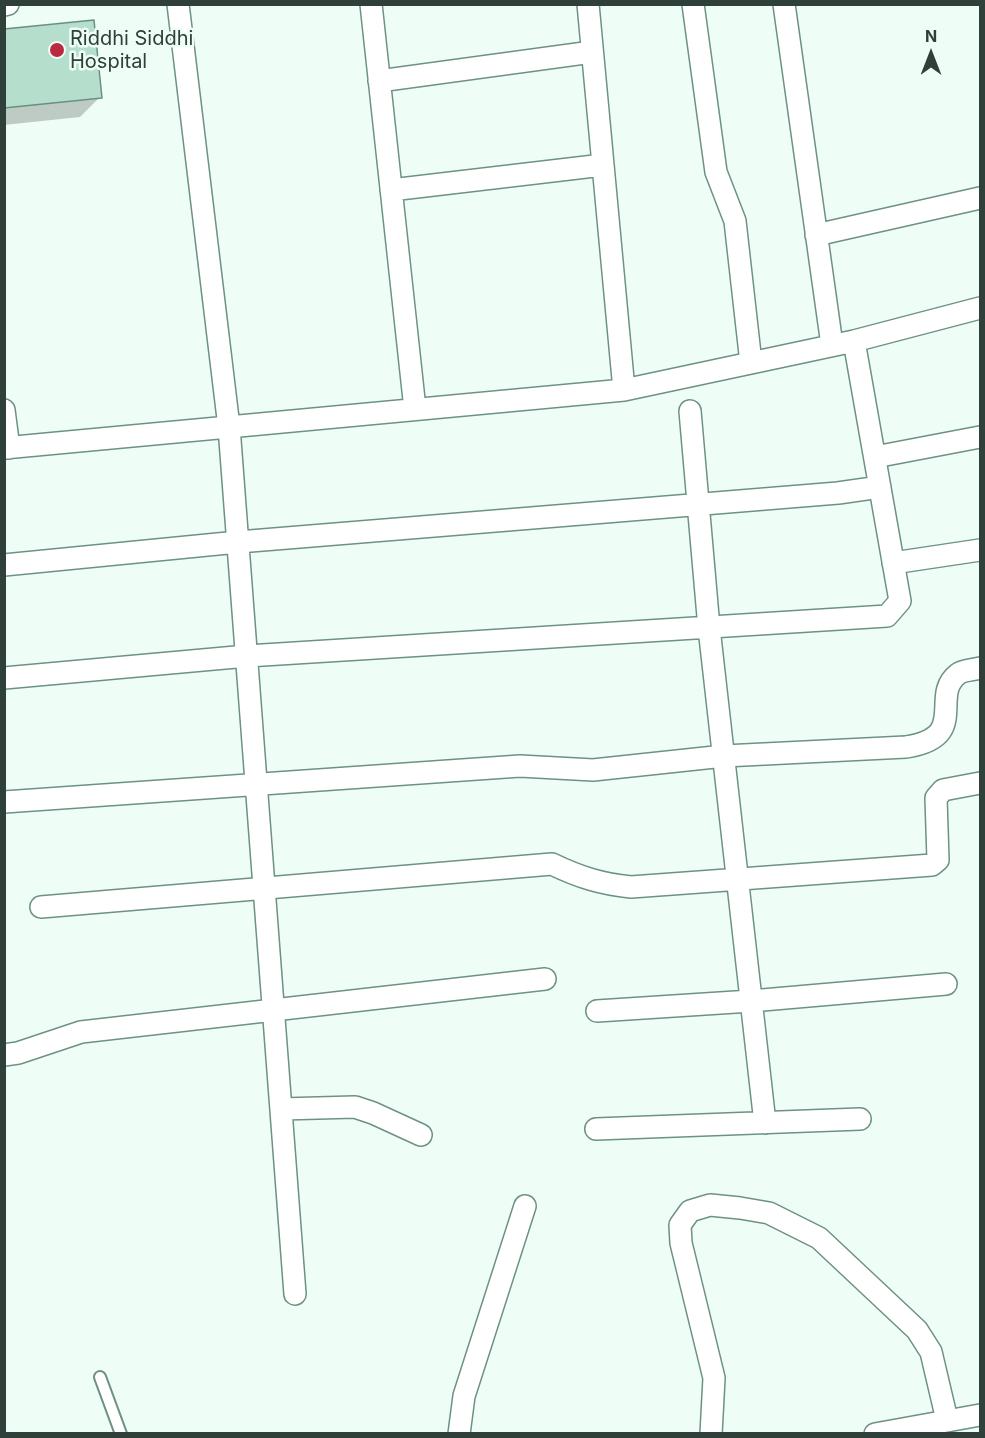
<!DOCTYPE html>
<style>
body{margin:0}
#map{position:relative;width:985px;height:1438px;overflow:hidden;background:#eefef7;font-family:Inter,sans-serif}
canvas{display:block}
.frame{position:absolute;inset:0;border:6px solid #2f3f39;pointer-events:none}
.north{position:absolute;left:901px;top:24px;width:60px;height:60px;-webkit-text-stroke:4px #eefef7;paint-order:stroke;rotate:0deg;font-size:16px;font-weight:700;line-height:24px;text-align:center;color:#2f3f39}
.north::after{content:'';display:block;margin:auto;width:21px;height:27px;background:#2f3f39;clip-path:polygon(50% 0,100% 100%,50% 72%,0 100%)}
</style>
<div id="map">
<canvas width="985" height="1438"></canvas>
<div class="frame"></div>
<div class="north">N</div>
</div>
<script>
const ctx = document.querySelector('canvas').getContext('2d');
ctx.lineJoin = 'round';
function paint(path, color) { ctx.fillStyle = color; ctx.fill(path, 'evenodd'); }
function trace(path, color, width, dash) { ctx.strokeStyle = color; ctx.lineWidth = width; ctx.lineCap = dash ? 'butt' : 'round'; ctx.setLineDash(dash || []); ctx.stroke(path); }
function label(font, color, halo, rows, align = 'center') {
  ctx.font = font + ' Inter,sans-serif'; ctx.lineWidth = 5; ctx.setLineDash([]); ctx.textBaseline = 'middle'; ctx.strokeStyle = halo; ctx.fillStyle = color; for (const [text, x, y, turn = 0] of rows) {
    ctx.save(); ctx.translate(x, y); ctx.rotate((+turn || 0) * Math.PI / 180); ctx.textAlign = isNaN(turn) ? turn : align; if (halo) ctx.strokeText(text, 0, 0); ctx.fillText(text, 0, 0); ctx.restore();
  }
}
paint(new Path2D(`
 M4,30L100,97L80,117L4,125Z`), '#0003');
const building = new Path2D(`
 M94,20L102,98L4,108V29Z`);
paint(building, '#b6decd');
trace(building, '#6a8f80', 1.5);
const lane = new Path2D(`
 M100,1377L121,1434`);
const street = new Path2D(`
 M178,4L229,427L295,1294
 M371,4L415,409
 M588,4L624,390
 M693,4L716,172L735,221L751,363
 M784,4L832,345
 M4,5L8,4
 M379,81L592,52
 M391,190L603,165
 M816,235L980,198
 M4,410L9,448
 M690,411L709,628L765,1123
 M4,448L624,390L854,341L980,308
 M875,457L980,437
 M893,563L980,550
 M4,565L238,542L838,493L880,487
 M4,678L247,656L887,616L900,601L854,341
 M4,802L520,766L593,770L724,756L906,747C971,737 929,696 958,674C963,670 974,670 980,668
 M41,907L552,864C579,877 601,884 631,887L932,865L938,860L936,798L943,790L980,783
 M597,1011L751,1001L946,984
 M4,1055L18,1053L81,1032L545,979
 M281,1109L355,1107L373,1113L421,1135
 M596,1129L860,1119
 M459,1434L464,1396L525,1206
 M711,1434L714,1378L681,1243L680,1225L690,1211L710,1205L740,1208L769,1213L819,1238L917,1330L931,1352L947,1420
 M875,1434L980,1415`);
trace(lane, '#6d9283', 14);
trace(street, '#6d9283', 24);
trace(lane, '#fff', 10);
trace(street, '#fff', 21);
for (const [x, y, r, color] of [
 [57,50,8,"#bb2941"]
]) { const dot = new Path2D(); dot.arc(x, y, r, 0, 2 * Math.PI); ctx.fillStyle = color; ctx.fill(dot); trace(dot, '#eefef7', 2); }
label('20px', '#2f3f39', '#eefef7', [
 ["Riddhi Siddhi",70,39],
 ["Hospital",70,62]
], 'left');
</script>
